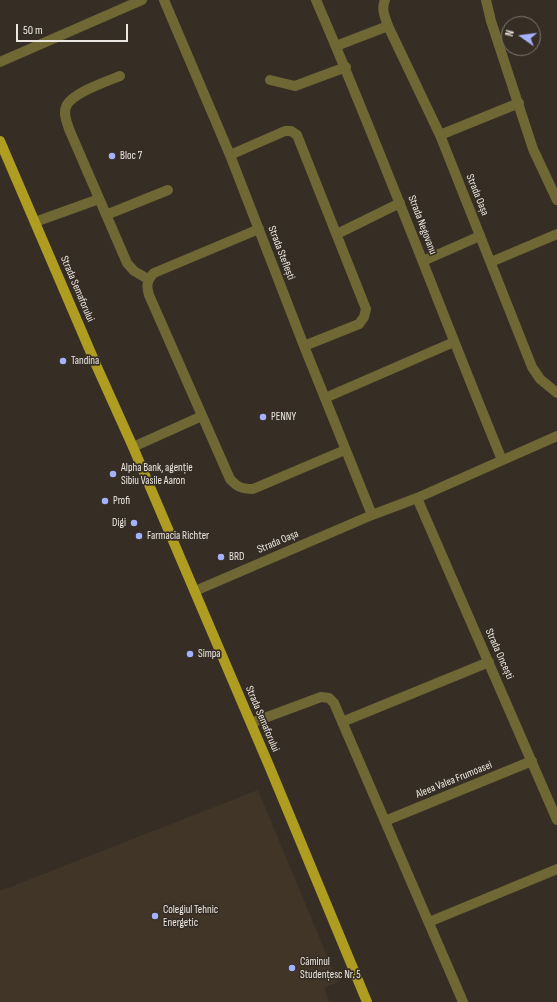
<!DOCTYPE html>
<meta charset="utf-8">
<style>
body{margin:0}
#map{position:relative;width:557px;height:1002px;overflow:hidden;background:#362e25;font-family:"Sofia Sans Condensed",sans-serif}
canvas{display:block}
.north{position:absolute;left:501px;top:16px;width:40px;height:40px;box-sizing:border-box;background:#362e25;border:1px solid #7e7870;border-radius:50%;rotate:284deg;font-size:11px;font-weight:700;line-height:16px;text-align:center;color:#ebe6e0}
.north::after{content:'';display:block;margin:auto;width:14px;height:18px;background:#a5b1fc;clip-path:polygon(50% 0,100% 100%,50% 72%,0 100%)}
.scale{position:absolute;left:16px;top:24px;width:112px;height:18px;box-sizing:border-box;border:2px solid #ebe6e0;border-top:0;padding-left:5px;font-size:12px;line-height:14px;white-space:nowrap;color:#ebe6e0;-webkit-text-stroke:3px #362e25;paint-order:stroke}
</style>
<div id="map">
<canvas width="557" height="1002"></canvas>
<div class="north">N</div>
<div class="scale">50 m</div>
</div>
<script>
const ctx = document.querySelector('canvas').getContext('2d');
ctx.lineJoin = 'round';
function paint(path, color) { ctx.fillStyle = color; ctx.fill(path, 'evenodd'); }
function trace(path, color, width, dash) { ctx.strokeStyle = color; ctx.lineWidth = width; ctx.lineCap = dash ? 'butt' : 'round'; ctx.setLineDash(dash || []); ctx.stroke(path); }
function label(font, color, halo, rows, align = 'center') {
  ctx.font = font + ' "Sofia Sans Condensed",sans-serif'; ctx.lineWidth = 3.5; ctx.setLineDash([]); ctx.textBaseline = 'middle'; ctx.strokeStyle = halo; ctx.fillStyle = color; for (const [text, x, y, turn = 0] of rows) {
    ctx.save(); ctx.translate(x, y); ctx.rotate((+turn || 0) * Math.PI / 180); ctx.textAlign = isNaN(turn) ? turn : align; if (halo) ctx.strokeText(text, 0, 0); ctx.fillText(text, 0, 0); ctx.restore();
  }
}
paint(new Path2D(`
 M258,790L338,982L324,988L329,1002H0V891Z`), '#413527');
trace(new Path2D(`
 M336,46L388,26
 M120,76C107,81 70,94 66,107C63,114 67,122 69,129L127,263L134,271L148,279
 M270,80L295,86L346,67
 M440,135L519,103
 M106,215L168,190
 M35,222L99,199
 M423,261L480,236
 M491,262L557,234
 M325,398L454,342`), '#6f6734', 10);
trace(new Path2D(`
 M164,0L230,155L304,346L372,515
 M316,0C382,152 439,307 502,460
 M385,0C381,9 385,17 388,26L440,135L532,367L540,379L557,393
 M486,0L491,21L533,149L557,200
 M0,62L142,0
 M230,155L285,131H291L297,135L366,309L364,317L359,324L304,346
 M259,229L154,273C147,280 146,285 149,295L230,479C237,487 242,489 253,489L345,450
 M337,234L400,203
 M133,447L202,416
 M417,498L557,820
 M195,591L372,515L417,498L557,436
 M342,722L489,662
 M251,723L321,697L329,698L334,703L463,1002
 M385,821L532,761
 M429,922L557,869`), '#6f6734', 10);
trace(new Path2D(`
 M0,141L97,367L133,447L270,768L367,1002`), '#af9d21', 10);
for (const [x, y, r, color] of [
 [112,156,4,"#a5b1fc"],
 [63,361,4,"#a5b1fc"],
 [263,417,4,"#a5b1fc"],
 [113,474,4,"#a5b1fc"],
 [105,501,4,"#a5b1fc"],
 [134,523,4,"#a5b1fc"],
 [139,536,4,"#a5b1fc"],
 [221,557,4,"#a5b1fc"],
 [190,654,4,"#a5b1fc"],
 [155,916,4,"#a5b1fc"],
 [292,968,4,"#a5b1fc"]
]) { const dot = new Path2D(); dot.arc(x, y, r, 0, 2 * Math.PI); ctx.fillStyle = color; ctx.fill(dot); trace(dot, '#362e25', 1.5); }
label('11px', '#ebe6e0', '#362e25', [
 ["Bloc 7",120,156],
 ["Tandina",71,361],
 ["PENNY",271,417],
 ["Alpha Bank, agenție",121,468],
 ["Sibiu Vasile Aaron",121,481],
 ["Profi",113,501],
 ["Digi",126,523,"right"],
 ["Farmacia Richter",147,536],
 ["BRD",229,557],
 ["Simpa",198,654],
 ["Colegiul Tehnic",163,910],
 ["Energetic",163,923],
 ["Căminul",300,962],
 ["Studențesc Nr. 5",300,975]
], 'left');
label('11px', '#ebe6e0', '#362e25', [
 ["Strada Oașa",477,195,68],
 ["Strada Negovanu",422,225,69],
 ["Strada Steflești",281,253,69],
 ["Strada Semaforului",77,289,67],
 ["Strada Oașa",278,542,-23],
 ["Strada Oncești",499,654,66],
 ["Strada Semaforului",262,719,67],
 ["Aleea Valea Frumoasei",454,780,-22]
]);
</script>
